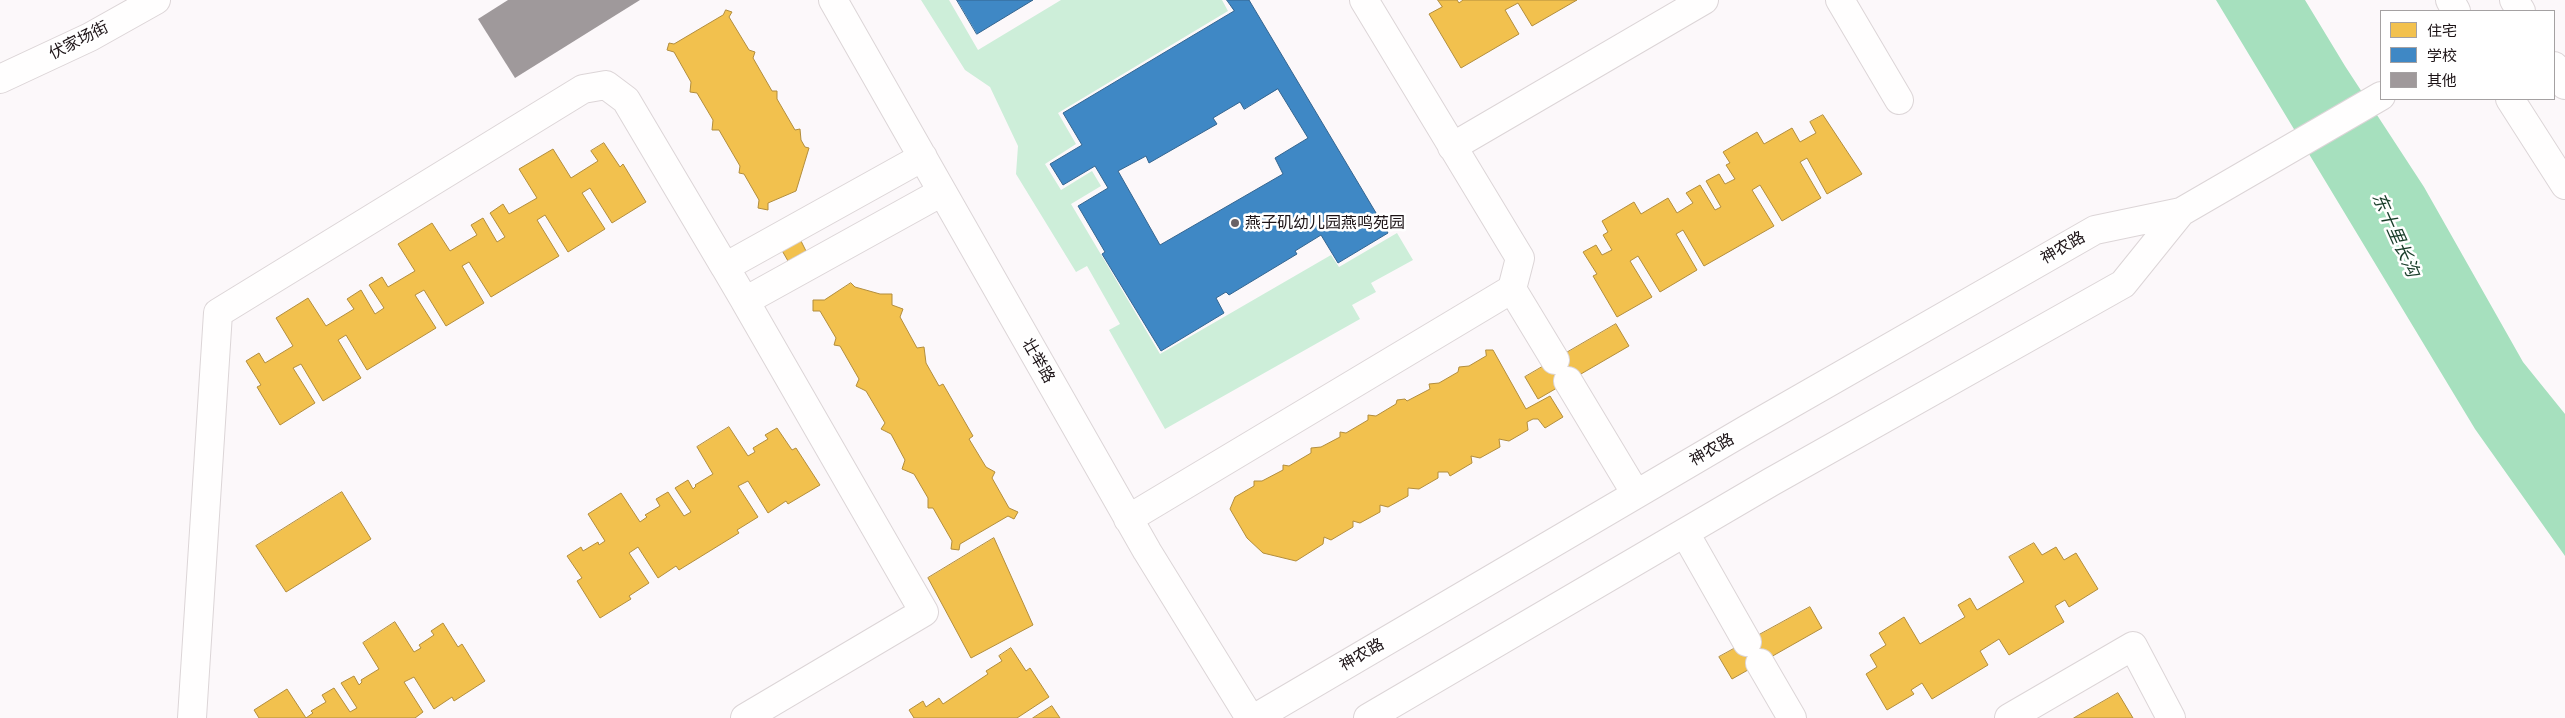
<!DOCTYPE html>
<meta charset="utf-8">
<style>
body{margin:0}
#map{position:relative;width:2565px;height:718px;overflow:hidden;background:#fcf8fa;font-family:"Noto Sans","Noto Sans SC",sans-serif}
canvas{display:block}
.legend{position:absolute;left:2380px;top:10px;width:175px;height:90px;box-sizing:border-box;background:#fff;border:1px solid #a4a1a2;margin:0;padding:6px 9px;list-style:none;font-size:15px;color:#1c1316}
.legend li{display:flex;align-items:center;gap:10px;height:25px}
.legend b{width:25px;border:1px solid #a4a1a2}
</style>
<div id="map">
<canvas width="2565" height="718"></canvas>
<ul class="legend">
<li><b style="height:14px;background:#f2c14e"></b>住宅</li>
<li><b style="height:14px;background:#3f88c5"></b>学校</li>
<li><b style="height:14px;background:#9f999b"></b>其他</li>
</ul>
</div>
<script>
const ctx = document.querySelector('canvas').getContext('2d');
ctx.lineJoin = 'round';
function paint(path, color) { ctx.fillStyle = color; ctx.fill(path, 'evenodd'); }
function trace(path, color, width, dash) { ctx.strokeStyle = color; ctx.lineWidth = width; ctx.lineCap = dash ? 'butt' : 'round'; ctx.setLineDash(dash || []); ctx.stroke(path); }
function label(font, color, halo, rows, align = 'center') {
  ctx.font = font + ' "Noto Sans","Noto Sans SC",sans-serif'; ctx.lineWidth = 5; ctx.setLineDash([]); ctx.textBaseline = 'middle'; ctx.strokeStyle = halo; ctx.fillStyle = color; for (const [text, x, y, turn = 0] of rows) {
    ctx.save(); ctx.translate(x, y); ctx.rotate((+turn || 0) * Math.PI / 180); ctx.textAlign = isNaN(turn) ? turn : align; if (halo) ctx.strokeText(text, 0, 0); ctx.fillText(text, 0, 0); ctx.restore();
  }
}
paint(new Path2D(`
 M921,0H949L978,50L1061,0H1222L1228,11L1058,113L1076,144L1045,164L1061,190L1092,171L1101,186L1071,204L1160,354L1331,255L1339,267L1397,233L1413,260L1371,283L1376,292L1352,305L1360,319L1165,429L1109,330L1120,324L1087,266L1076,272L1016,174L1018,146L990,87L965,70Z`), '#cdeed9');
paint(new Path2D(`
 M2216,0H2305L2345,66L2424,187L2523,362L2565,414V556L2475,429Z`), '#a6e0be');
const homes = new Path2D(`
 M1438,0H1457L1459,3L1463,0H1577L1532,26L1518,3L1505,10L1519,34L1461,68L1429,14L1442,7Z
 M726,10L732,12L729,17L749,50L755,52L753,58L772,91H777V99L795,130L800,129L801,140L805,147L809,148L796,191L768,203V210L758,208L759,200L744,174L739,173L740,166L719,130H712L713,120L697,93L690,92L691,82L674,52L667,50L669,43L674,44L723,15Z
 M1823,115L1862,174L1827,194L1807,158L1800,162L1821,198L1782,221L1760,185L1752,190L1774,226L1704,266L1683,230L1676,234L1697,270L1660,292L1638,256L1630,261L1652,297L1617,317L1593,276L1597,274L1583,252L1596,245L1602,255L1612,250L1603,235L1608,232L1602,221L1634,202L1641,214L1668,198L1677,213L1693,203L1686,193L1700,185L1715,210L1721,207L1706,181L1719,174L1725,184L1735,179L1726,165L1730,163L1723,152L1757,132L1764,144L1792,128L1800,142L1816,133L1810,122Z
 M604,143L620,167L623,164L646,202L612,223L590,188L582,193L605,229L568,252L545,215L537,220L559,256L491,297L469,262L462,266L484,303L446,326L424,290L415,295L436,328L367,370L346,335L338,340L361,378L323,401L301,364L293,368L315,403L280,425L257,387L261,385L246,361L259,353L265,363L293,346L276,318L308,298L326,326L354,309L347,299L361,290L375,314L384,308L369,285L382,277L388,287L415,271L398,244L432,223L450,251L477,235L471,225L483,218L497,242L505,237L490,213L503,204L509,214L537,198L519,169L553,149L571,178L598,161L591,151Z
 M799,237L806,251L788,261L780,247Z
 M851,283L855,287L880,294H892V305L903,309L900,317L917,348L924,347L926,363L939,386L943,384L973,436L969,439L986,467L995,472L992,478L1009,508L1018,512L1014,519L1008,516L960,544L959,550L951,549L952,541L933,508H928V498L914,474L902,469L905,460L891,434L881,429L885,423L866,391L856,386L859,379L840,346L834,345L836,338L820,311H813V300H824Z
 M1616,324L1629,346L1538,399L1525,377Z
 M1486,350H1493L1526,409L1550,396L1563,417L1545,428L1538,419H1533L1527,422L1528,430L1509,441L1499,439L1500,447L1480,458L1471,456L1472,463L1450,476L1448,472H1438V478L1419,489L1408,488V496L1388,507L1380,505V512L1360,523L1353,521V527L1331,540L1324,537L1323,544L1296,561L1263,553L1247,538L1230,509L1235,497L1254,486V481H1262L1283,470V465L1289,466L1311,453V448L1321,447L1340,437V432L1346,433L1368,420V415L1376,416L1396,404L1397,400L1405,399L1407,401L1430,389L1429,384L1439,383L1458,372L1459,367L1469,366L1486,356Z
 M729,427L748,456L755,452L753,448L768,439L765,435L777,428L792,450L796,448L820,485L788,504L786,501L768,513L748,481L738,486L758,517L737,530L739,533L679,570L676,566L658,578L638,547L629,553L649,583L629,596L631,599L600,618L577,581L582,578L567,556L581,547L583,551L598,542L599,545L605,541L588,514L621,493L640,522L647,517L645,515L660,506L656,499L668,492L684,516L691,512L675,488L688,480L693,489L696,486L695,485L713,474L697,447Z
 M342,492L371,539L286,592L256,546Z
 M994,538L1033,625L971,658L928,578Z
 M2034,543L2042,555L2056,547L2064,560L2076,553L2098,589L2069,607L2065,600L2055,606L2064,622L2009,655L1999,639L1980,651L1988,665L1932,699L1922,683L1911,690L1914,694L1887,710L1866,674L1877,667L1870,655L1886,645L1879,633L1904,617L1920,644L1965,617L1958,605L1970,598L1977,610L2024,582L2009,557Z
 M1810,607L1822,628L1732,679L1719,657Z
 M395,622L414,652L421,648L419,645L434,635L431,631L443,623L458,647L462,644L485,681L454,701L452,697L434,709L414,677L404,682L423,712L415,718H259L254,710L287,689L306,718L313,713L311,711L326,702L322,695L334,688L350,712L357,708L341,683L354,676L359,685L362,682L361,680L379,669L363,643Z
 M1011,648L1026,671L1030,668L1049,697L1017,718H914L909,710L923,701L926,707L939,698L943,704L988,674L986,671L1002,661L999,656Z
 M2118,693L2133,718H2074Z
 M1052,706L1060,718H1033Z`);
paint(homes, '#f2c14e');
trace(homes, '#b28d3d', 1);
const schools = new Path2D(`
 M957,0H1033L977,34Z
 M1227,0H1249L1388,233L1338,263L1321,235L1295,251L1297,254L1229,295L1226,292L1216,298L1224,313L1161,351L1102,254L1105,252L1078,206L1108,188L1095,166L1063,185L1050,164L1082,145L1063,113L1234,11ZM1278,89L1308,138L1275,158L1283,174L1160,245L1118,171L1146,156L1149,163L1217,124L1213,118L1240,102L1244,109Z`);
paint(schools, '#3f88c5');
trace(schools, '#346590', 1);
paint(new Path2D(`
 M508,0H640L515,78L478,19Z`), '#9f999b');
const minor = new Path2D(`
 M833,0L1147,551L1250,718
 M1364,0L1520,258L1512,289L1555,360
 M1840,0L1899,100
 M2450,0L2456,11
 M2514,0L2521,11
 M2554,66L2565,85
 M0,79L90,37L156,0
 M2510,99L2565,185
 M1452,147L1704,0
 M923,157L725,267L745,301L942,192
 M745,301L924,612L745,718
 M1568,381L1636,494
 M1128,519L1512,289
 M1685,533L1747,642
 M1760,663L1792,718
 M192,718L218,313L583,89L606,85L626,100L725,267
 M1255,718L1749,428L2095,230L2181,212L2381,96
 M1368,718L1771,482L2123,284L2181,212
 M2009,718L2133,646L2171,718`);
trace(minor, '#dcd5d7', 30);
trace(minor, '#fffefe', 28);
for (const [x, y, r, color] of [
 [1235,223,5,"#6a6366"]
]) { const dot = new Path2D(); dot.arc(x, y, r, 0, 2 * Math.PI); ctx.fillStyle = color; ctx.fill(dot); trace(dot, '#fff', 2); }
label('16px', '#1c1316', '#fff', [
 ["伏家场街",79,41,-27],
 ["神农路",2063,248,-30],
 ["壮举路",1038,361,60],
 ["神农路",1712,450,-30],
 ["神农路",1362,655,-30]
]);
label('16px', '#1c1316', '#fff', [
 ["燕子矶幼儿园燕鸣苑园",1245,223]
], 'left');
label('italic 18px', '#183d29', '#fff', [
 ["东十里长沟",2395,235,66]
]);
</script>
